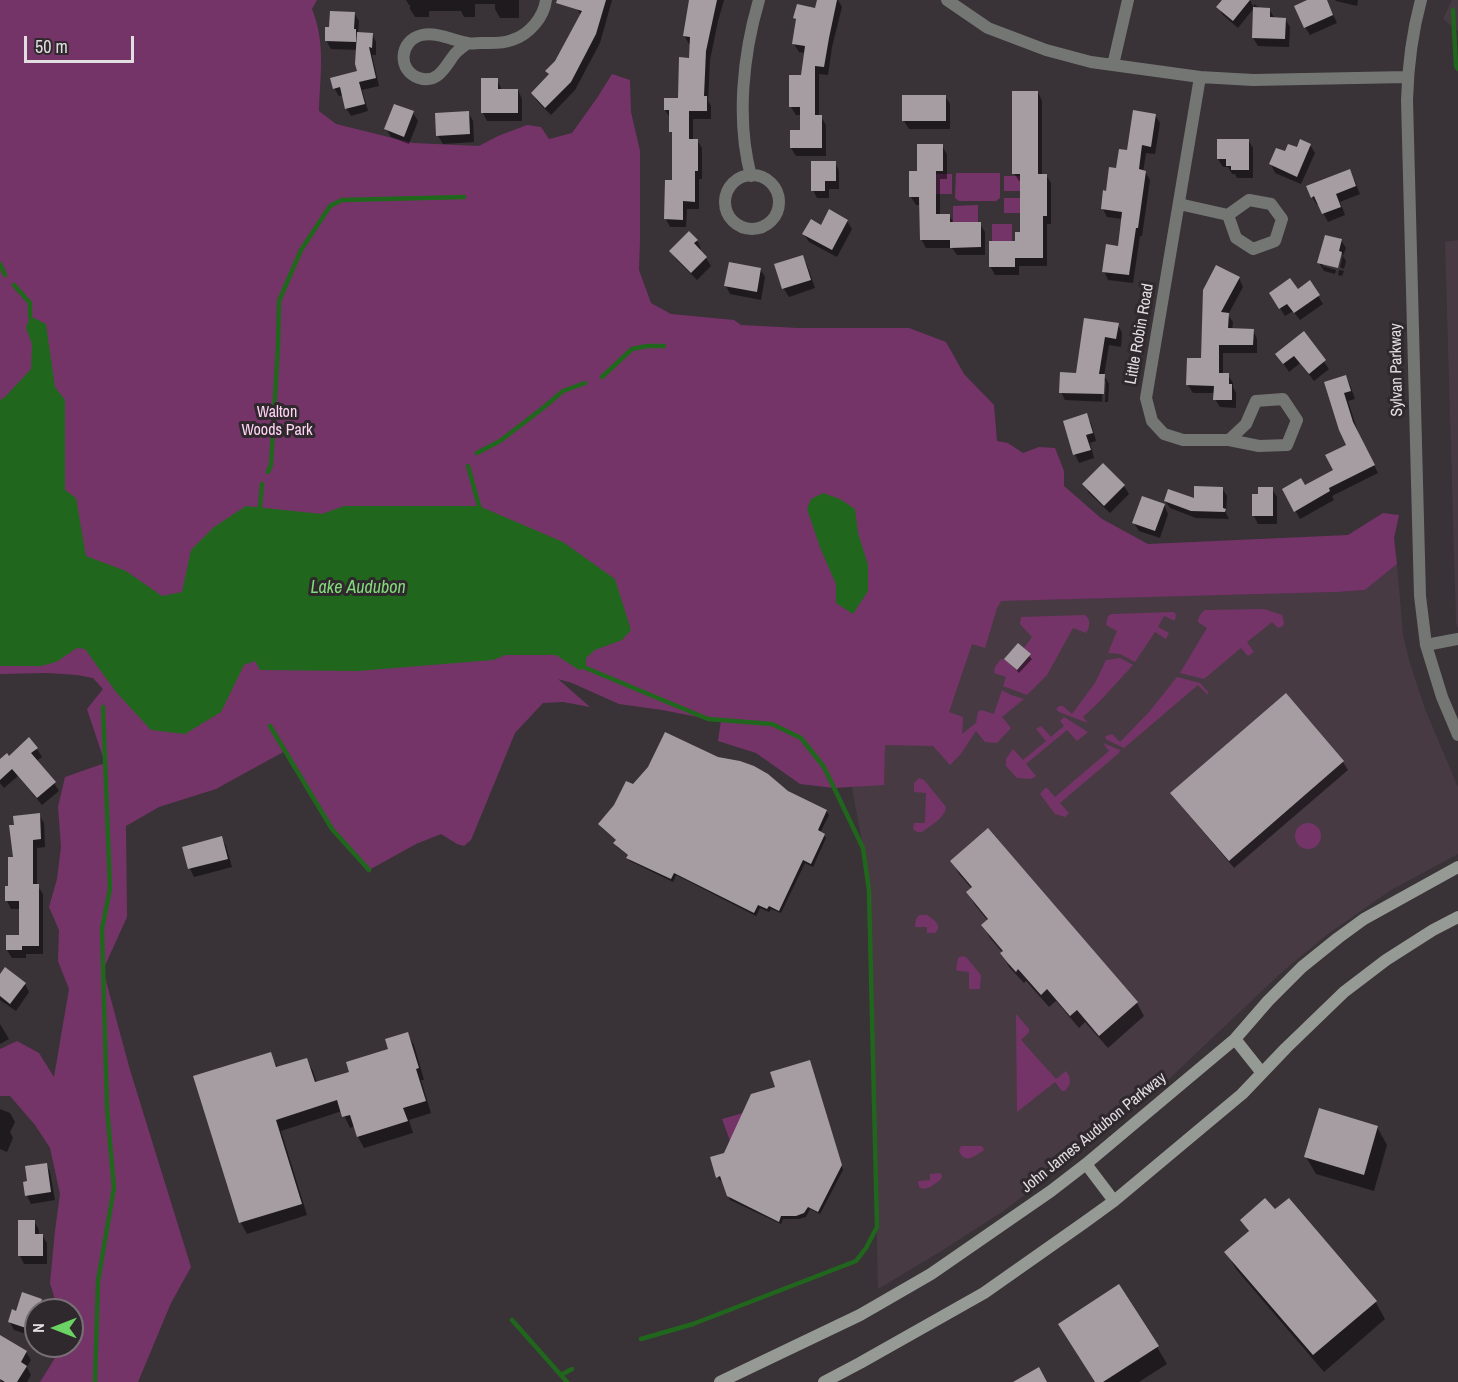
<!DOCTYPE html>
<style>
body{margin:0}
#map{position:relative;width:1458px;height:1382px;overflow:hidden;background:#393237;font-family:"Archivo Narrow",sans-serif}
canvas{display:block}
.north{position:absolute;left:24px;top:1298px;width:60px;height:60px;box-sizing:border-box;background:#2f282d;border:2px solid #767075;border-radius:50%;rotate:270deg;font-size:16px;font-weight:700;line-height:24px;text-align:center;color:#e1dde0}
.north::after{content:'';display:block;margin:auto;width:21px;height:27px;background:#6bd363;clip-path:polygon(50% 0,100% 100%,50% 72%,0 100%)}
.scale{position:absolute;left:24px;top:36px;width:110px;height:27px;box-sizing:border-box;border:3px solid #e1dde0;border-top:0;padding-left:8px;font-size:18px;line-height:21px;white-space:nowrap;color:#e1dde0;-webkit-text-stroke:4px #2f282d;paint-order:stroke}
</style>
<div id="map">
<canvas width="1458" height="1382"></canvas>
<div class="north">N</div>
<div class="scale">50 m</div>
</div>
<script>
const ctx = document.querySelector('canvas').getContext('2d');
ctx.lineJoin = 'round';
function paint(path, color) { ctx.fillStyle = color; ctx.fill(path, 'evenodd'); }
function trace(path, color, width, dash) { ctx.strokeStyle = color; ctx.lineWidth = width; ctx.lineCap = dash ? 'butt' : 'round'; ctx.setLineDash(dash || []); ctx.stroke(path); }
function label(font, color, halo, rows, align = 'center') {
  ctx.font = font + ' "Archivo Narrow",sans-serif'; ctx.lineWidth = 6; ctx.setLineDash([]); ctx.textBaseline = 'middle'; ctx.strokeStyle = halo; ctx.fillStyle = color; for (const [text, x, y, turn = 0] of rows) {
    ctx.save(); ctx.translate(x, y); ctx.rotate((+turn || 0) * Math.PI / 180); ctx.textAlign = isNaN(turn) ? turn : align; if (halo) ctx.strokeText(text, 0, 0); ctx.fillText(text, 0, 0); ctx.restore();
  }
}
paint(new Path2D(`
 M1452,0H1458V31L1443,19Z
 M1458,240V629L1456,623L1445,242Z
 M1397,564L1403,635L1409,660L1425,709L1458,787V854L1391,890L1328,934L1282,972L1170,1078L1074,1158L1002,1212L943,1250L878,1289L869,891L863,848L841,728L987,601L1337,592L1365,590Z`), '#473a43');
paint(new Path2D(`
 M0,0H317L312,9C326,44 320,74 319,111L336,124L413,143L479,146L498,136L527,125L541,127L549,139L572,133L597,98L612,74L630,80L631,112L640,151V240L639,270L651,303L671,314L734,320L741,325L798,328H909L946,342L964,374L994,405L997,441L1008,443L1023,453L1039,447L1055,448L1064,471V486L1102,519L1148,544L1348,535L1383,513L1399,515L1394,538L1397,564L1365,590L1337,592L1001,601L997,608L985,648L972,644L949,712L963,717L962,734L976,723L978,712L981,710L994,714L1002,690L1011,695L1024,699L1002,717L1011,728L997,743L985,742L976,731L960,755L950,765L933,746L885,745L884,785L834,788L800,784L756,753L718,741L721,720L708,719L662,710L619,704L572,683L558,679L590,707L563,702L543,703L515,733L471,840L464,846L457,844L441,834L416,844L369,870L332,829L285,751L216,789L159,807L126,826L127,917L103,970L130,1070L191,1267L171,1303L138,1382H40L60,1350V1346H72V1310H58L50,1283L55,1231L60,1194L50,1148L35,1125L10,1096H0V1049L17,1041L39,1053L54,1077L69,989L58,961L59,930L49,907L57,879L61,847L58,807L65,777L105,763L87,709L103,689L93,678L77,675L48,673L0,674Z
 M956,173H1000V198L996,201H959L955,198Z
 M936,174H952V194H936Z
 M1004,176H1020V191H1004Z
 M1004,198H1020V213H1004Z
 M978,205V222H953V206Z
 M992,224H1012V241H992Z
 M1264,609L1282,615L1284,622L1283,626L1278,628L1272,622L1247,642L1254,652L1248,656L1241,648L1204,679L1180,673L1207,628L1198,622C1198,617 1201,613 1205,610Z
 M1173,612L1176,614L1175,620H1173L1164,616L1158,627L1169,633L1166,639L1155,632L1135,662L1120,654L1108,653L1117,631L1106,625L1108,616L1112,614Z
 M1085,615C1091,619 1090,627 1086,633L1073,628L1047,675L1027,695L1003,686L1006,677L994,673L995,667L1000,660L1004,659L1017,670L1031,655L1024,648L1032,637L1020,624L1021,617Z
 M1120,658L1133,665L1100,701L1083,717L1088,723L1059,712L1056,709L1059,706H1063L1072,714L1095,683L1106,660Z
 M1177,677L1200,683L1209,693L1207,694L1198,685L1124,748L1107,740L1105,737L1106,736L1112,734L1120,742L1150,711Z
 M1064,717L1088,732L1077,741L1067,730L1026,764L1036,776L1031,779L1017,778L1006,766V759L1013,749L1023,760L1046,741L1036,729L1041,726L1051,737L1064,726L1060,721Z
 M1103,743L1120,750L1119,753L1060,803L1069,813L1065,817L1055,814L1040,794L1045,788H1047L1055,797L1109,751Z
 M919,778L924,780L946,807C945,818 931,825 922,832H917L913,829L914,823H925L926,793L914,792V783Z
 M1295 836a13 13 0 1 1 26 0a13 13 0 1 1-26 0Z
 M919,915H927C934,920 943,925 935,933H927V927H915L916,919Z
 M962,956L966,957L981,975L980,989H969V972L958,971L956,969L958,958Z
 M1016,1014L1029,1029V1032L1021,1040L1056,1079L1066,1071C1072,1079 1071,1084 1065,1091H1062L1055,1082L1017,1112Z
 M743,1113L730,1141L722,1119Z
 M961,1146H982L984,1150C975,1156 965,1165 959,1151Z
 M940,1173L942,1176L941,1179C934,1184 927,1192 919,1187L918,1181L930,1180V1174Z`), '#753468');
paint(new Path2D(`
 M30,316L46,324L55,387L65,400V490L76,498L86,556L126,571L162,596L182,592L191,550L214,527L246,506L322,514L344,506H479L563,542L615,579L631,630L622,640L595,650L586,658V668L579,670L556,655H506L493,660L358,671L260,670L255,661L244,665L221,712L185,734L151,730L116,692L85,649L77,648L56,662L41,666H0V400L5,397L31,369L32,344L26,328Z
 M823,493L840,499L855,509L858,533L868,565V591L853,614L836,603V584L821,550L807,509L811,499Z`), '#21661d');
paint(new Path2D(`
 M406,0H519V18H500L495,9V4H475V17H464L461,11H429V17H415L410,9V5H409Z
 M580,0H612L600,43L575,90L551,115L537,101L532,93L550,76L547,71L557,62L581,15L577,9Z
 M691,0H724L718,21L710,60L708,101L711,106V119H693V140H697L702,148V179H699V209H687L686,227H670L666,219L674,182V136L671,131L670,118L665,110L679,99L691,59V44H689L684,35Z
 M818,0H838L842,7L832,47L828,75L819,74V117H821L826,125V156H796L791,148L801,131V115H796L791,107L802,77L805,53L799,52L794,44L797,22L795,18L816,10Z
 M1224,0H1250L1254,8V4L1261,9H1269L1275,19H1285L1290,27L1289,47L1258,46L1253,38L1254,8L1238,28L1223,15L1218,7Z
 M1311,0H1326L1337,23L1310,35L1305,27Z
 M1335,0H1358L1357,6L1336,1Z
 M354,13L359,21L358,34H372L376,42V55H372L379,86L362,90L368,111L351,116L346,108L343,95L339,96L334,88L359,72L358,50L331,49L326,40Z
 M497,80L502,90H518L522,99V121H487L483,113Z
 M1038,92L1042,101V175H1046L1051,183V224H1047V266H1019V275H995L990,266L1017,242L1022,234V181H1019L1014,173Z
 M945,96L950,104V129H909L904,121Z
 M468,112L473,121L474,142L443,144L438,136Z
 M413,113L418,121L409,144L391,137L386,129Z
 M1155,115L1160,123L1155,154L1146,153L1143,172H1145L1150,180L1142,236H1140L1133,283L1108,280L1104,271L1119,248L1123,219L1107,217L1103,209L1107,192L1128,151Z
 M1218,140H1248L1253,148V178H1237L1235,174H1232L1228,167H1223L1218,159Z
 M1310,145L1315,153L1301,184L1275,173L1271,164L1286,153Z
 M942,146L947,154V179H940V215H949L954,224H980L985,232V255H957L952,248H926L921,239V205H916L911,197L918,172Z
 M835,162L839,171V189H829V198H817L813,190Z
 M1354,179L1360,194L1340,202L1345,215L1328,222L1319,205H1317L1312,197L1308,187Z
 M847,221L852,229L837,257L809,242L804,234L822,227Z
 M697,240L701,249L699,251L706,258L711,266L697,280L676,259L671,251Z
 M1341,240L1346,248L1343,256L1346,261L1344,269L1340,267L1343,255L1341,253L1323,263V266L1336,270L1335,274L1324,271L1319,263Z
 M802,256L807,265L815,288L789,297L784,289L776,265Z
 M760,269L765,277L761,300L730,294L726,286Z
 M1339,270L1344,271L1342,276L1338,275Z
 M1239,278L1243,287L1228,315L1233,322L1232,330H1253L1257,339V353H1223V375H1228L1233,383V387L1236,393V408L1220,407L1215,399V393H1193L1188,385L1202,359L1204,291Z
 M1310,283L1323,304L1300,320L1293,311L1285,316L1276,302L1297,291Z
 M1085,320L1118,325L1122,333L1121,347L1109,345L1104,376L1109,384L1108,402L1065,400L1061,392L1077,374ZM1103,379L1106,382L1105,402H1102Z
 M1303,333L1329,369L1314,381L1300,363L1289,372L1277,354Z
 M1346,376L1350,385L1355,399L1348,401L1358,432L1378,473L1332,496L1334,500L1300,519L1284,490L1304,487L1335,470L1348,445L1340,429Z
 M1086,415L1091,423L1096,441L1090,443L1094,458L1079,463L1075,454Z
 M1103,465L1124,486L1129,494L1110,513L1089,493L1084,484Z
 M1222,488L1227,496L1226,513L1229,519L1196,518L1170,508L1165,501L1195,500Z
 M1272,489L1277,497V524H1258L1254,516L1259,496Z
 M1164,505L1168,514L1160,538L1139,531L1134,523Z
 M1018,645L1032,659L1019,673L1006,659Z
 M37,749L42,757L36,761L54,783L59,791L42,805L18,776L4,788L0,783V761Z
 M1343,762L1348,770L1234,868L1177,801L1172,793Z
 M633,786L787,792L826,811L829,815L820,833L824,835L826,838L813,867L805,863L781,913L771,909L769,912L760,908L756,916L676,875L673,882L630,861L628,858L629,856L617,847L615,843L617,841L602,828L600,824Z
 M39,815L44,823L45,847L37,848V885L43,894V954H26V958H12L7,950L21,937V909H11L7,901V887H10L14,859Z
 M987,830L1137,1003L1144,1016L1108,1048L1085,1022L1079,1028L1056,1001L1049,1007L1026,981L1024,983L1009,967L1002,954L1003,953L990,938L983,925L988,921L975,905L968,893L972,889L959,874L952,861Z
 M222,838L226,846L232,867L194,877L190,869Z
 M0,976L25,984L29,992L16,1011L0,1000Z
 M0,1024L9,1039L0,1044Z
 M407,1034L414,1045L424,1080H421L431,1113L409,1120L413,1133L364,1148L358,1137L355,1126L350,1128L342,1111L281,1131L307,1215L247,1234L241,1223L195,1077L270,1054L278,1068L306,1059L313,1071L317,1083L351,1073L390,1050Z
 M811,1065L843,1170L820,1214L810,1209L806,1217L799,1219H783L781,1224L730,1200L723,1180L720,1181L718,1177L725,1154L777,1088Z
 M0,1109L10,1113L15,1122L10,1132L13,1138L7,1152L0,1149Z
 M1377,1127L1387,1145L1374,1191L1316,1174L1306,1157Z
 M46,1164L50,1172L55,1200L31,1204L27,1196Z
 M1242,1220L1375,1301L1385,1319L1324,1372L1236,1269L1226,1252L1249,1232Z
 M20,1221H34L39,1230V1235H42L47,1243V1264H24L20,1256Z
 M41,1300L46,1309V1310H36V1337L14,1330L10,1322L17,1313Z
 M0,1340L26,1352L31,1360L27,1367L31,1375L27,1382H2L0,1378Z
 M1157,1347L1167,1364L1139,1382H1096Z`), '#0007');
trace(new Path2D(`
 M1453,10L1456,66L1458,69
 M0,264L5,275
 M14,285L30,303V316
 M602,377L632,349L647,346H664
 M477,453L500,441L543,408L563,391L585,383
 M468,466L479,506
 M268,472L271,465L278,346L279,301L301,250L330,206L342,200L464,197
 M260,507L262,484
 M586,668L708,719L772,724L801,738L824,767L863,848L869,891L877,1227L866,1248L856,1261L693,1324L641,1339
 M270,726L332,829L369,870
 M512,1320L567,1382
 M561,1375L572,1369
 M95,1382L98,1281L114,1188L107,1108L102,929L110,889L103,707`), '#21661d', 4.5);
paint(new Path2D(`
 M557,0H606L596,34L571,82L545,108L531,93L549,74L545,71L555,61L582,11L556,3Z
 M689,0H717L706,51L704,96H707V111H689V139H698V171H695V202L683,201V220L664,219L665,180H672V132H669V110H664V98H678L679,57L689,58L690,37L683,36Z
 M817,0H837L829,38L824,67L815,66V115H822V148H790V130H800V107H789V75H801L805,46L792,44L796,19L793,18L797,4L815,8Z
 M1222,0H1250L1233,21L1216,7Z
 M1307,0H1327L1333,15L1304,28L1294,6Z
 M1253,7L1270,8V17L1286,18L1285,39L1252,38Z
 M330,11L355,12L354,29H356V42L325,41V27H329Z
 M357,32L373,33L372,48L369,47L376,78L359,82L365,104L345,109L340,87L333,89L330,78L357,71L355,64Z
 M481,78H498V89H518V113H481Z
 M1012,91H1038V174H1047V216H1043V258H1015V267H989V241H1015V232H1020V174H1012Z
 M902,95H946V121H902Z
 M394,104L414,111L404,137L384,129Z
 M1133,110L1156,114L1151,147L1142,145L1139,169L1146,171L1138,228H1136L1129,275L1102,272L1106,244L1118,246L1122,212L1101,209L1103,190L1106,191L1109,167L1116,168L1119,149L1127,150Z
 M469,111L470,134L436,136L435,113Z
 M1217,139H1249V170H1231V166H1226V159H1217Z
 M1300,139L1311,144L1297,177L1269,164L1276,148L1285,151L1288,144L1297,147Z
 M917,144H943V171H936V214H950V222H981V247L950,248V240H920L919,197H909V171H917Z
 M811,161H836V181H825V191H811Z
 M1350,169L1356,186L1336,194L1341,207L1322,214L1314,196L1311,198L1306,186Z
 M829,209L848,220L832,250L802,234L811,219L821,225Z
 M689,231L698,240L694,243L707,257L691,273L669,251Z
 M1325,235L1342,239L1339,251L1342,252L1338,268L1317,263Z
 M803,255L811,280L782,289L774,264Z
 M729,262L761,268L757,292L724,286Z
 M1216,265L1240,277L1221,312L1229,313L1228,328L1254,329L1253,345H1219V373H1229V384H1232V400H1213L1214,386L1186,385L1187,358H1201L1203,290Z
 M1290,278L1298,289L1310,280L1320,295L1294,313L1287,304L1279,309L1269,293Z
 M1084,318L1119,323L1116,339L1105,337L1099,374H1105L1104,394L1059,393L1060,372L1076,373Z
 M1304,331L1326,360L1309,374L1294,356L1283,364L1275,354Z
 M1346,375L1351,391L1344,393L1353,422L1375,465L1329,488L1330,491L1294,512L1282,489L1301,478L1305,485L1333,470L1325,455L1346,445L1339,430L1324,382Z
 M1087,413L1093,433L1086,435L1091,450L1073,455L1063,421Z
 M1103,463L1125,485L1104,506L1082,484Z
 M1194,486L1223,487V508L1226,509L1225,512L1191,511L1164,501L1168,489L1194,498Z
 M1258,487H1273V516H1252V494H1258Z
 M1142,496L1165,504L1155,531L1132,523Z
 M1018,643L1031,654L1017,670L1004,659Z
 M1286,693L1344,761L1229,861L1170,793Z
 M665,732L718,757L740,761L754,766L768,774L788,791L827,810L818,830L825,834L811,864L803,860L779,911L769,906L767,909L758,905L754,913L674,873L671,879L626,858L628,855L613,843L616,840L598,824L614,805L626,781L633,784L648,767Z
 M29,737L38,748L31,753L56,782L37,798L12,769L0,780V759L7,753L9,756Z
 M40,813L41,839L33,840V884H39V946H22V950H6V935H19V901H5V886H8V857H13L9,825H14L13,816Z
 M988,828L1138,1002L1099,1036L1077,1010L1070,1016L1047,989L1041,995L1018,969L1016,972L1007,962L1000,953L1003,951L981,925L988,919L966,892L972,887L950,861Z
 M222,836L228,859L188,869L182,847Z
 M5,967L26,983L10,1004L0,996V974Z
 M408,1032L419,1068L416,1069L426,1101L403,1108L408,1121L357,1137L350,1115L342,1117L337,1100L276,1120L302,1204L239,1223L193,1076L271,1052L276,1067L307,1058L315,1082L349,1072L346,1062L388,1049L385,1039Z
 M810,1060L842,1165L818,1212L808,1207L804,1213L796,1216H781L779,1222L727,1196L720,1176L716,1178L710,1157L724,1153L751,1094L775,1087L770,1072Z
 M1319,1108L1378,1126L1364,1175L1304,1157Z
 M47,1163L51,1192L25,1196L23,1182L27,1181L25,1166Z
 M1265,1198L1275,1209L1289,1198L1377,1301L1313,1355L1224,1252L1249,1231L1240,1220Z
 M18,1220H35V1234H43V1256H18Z
 M1119,1284L1159,1346L1103,1382H1095L1058,1324Z
 M22,1292L42,1299L39,1310H36V1318L32,1330L8,1322L12,1309L16,1311Z
 M0,1335L27,1351L21,1362L27,1366L17,1382H5L0,1379Z
 M1039,1367L1047,1382H1013Z`), '#a59da2');
trace(new Path2D(`
 M947,0L988,28L1046,50L1091,62L1200,77L1253,80L1407,77
 M1421,0C1412,33 1408,66 1407,100L1420,596L1426,645L1442,697L1458,735
 M468,43C463,47 458,50 454,55C445,67 438,84 419,78C397,71 399,40 422,35C437,32 452,40 467,43C471,44 476,43 481,43C491,43 502,44 512,40C529,35 544,17 546,0
 M1113,65L1128,0
 M1200,77L1146,398L1152,421L1164,434L1183,440H1229L1259,446L1287,445L1297,420L1283,399L1256,401L1246,424L1229,440
 M725 202a27 27 0 1 1 54 0a27 27 0 1 1-54 0Z
 M751,176C736,121 743,54 759,0
 M1179,204L1228,215L1249,200L1271,204L1282,219L1275,241L1253,249L1236,238L1228,215
 M1426,645L1458,639`), '#737673', 12);
trace(new Path2D(`
 M1235,1039L1262,1073
 M1086,1164L1114,1201
 M720,1382L860,1315L931,1274L1051,1191L1086,1164L1235,1039L1268,1001L1302,967L1338,938L1364,919L1458,867
 M824,1382L860,1363L984,1293L1085,1222L1114,1201L1242,1094L1286,1048L1344,992L1386,960L1433,930L1458,917`), '#969a95', 12);
label('16px', '#e1dde0', '#2f282d', [
 ["Little Robin Road",1140,334,-80],
 ["Sylvan Parkway",1397,370,-91],
 ["John James Audubon Parkway",1094,1133,-39]
]);
label('16px', '#ffd4f4', '#2f282d', [
 ["Walton",277,413],
 ["Woods Park",277,431]
]);
label('italic 18px', '#82db7a', '#2f282d', [
 ["Lake Audubon",358,588]
]);
</script>
